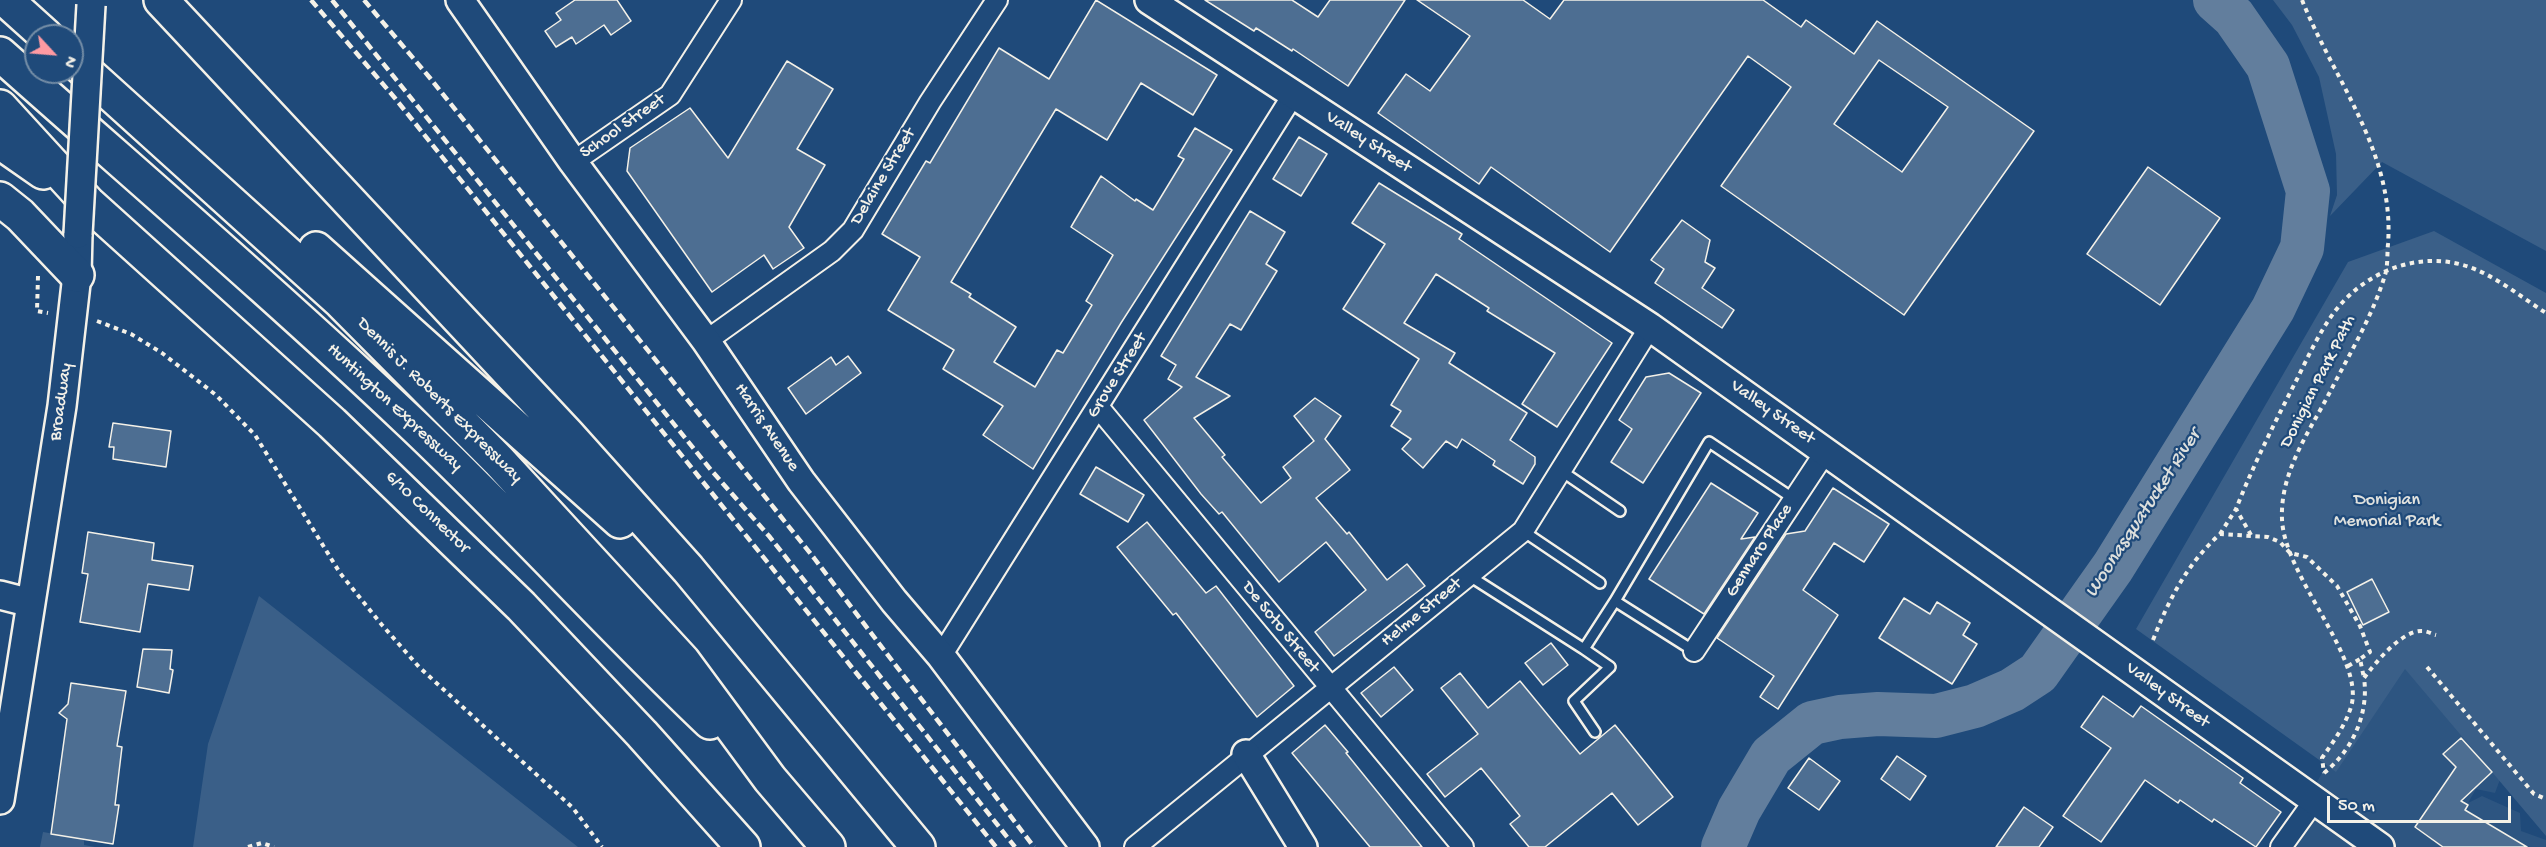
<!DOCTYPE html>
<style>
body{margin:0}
#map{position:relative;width:2546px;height:847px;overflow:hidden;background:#1f4a7a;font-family:"Gochi Hand",sans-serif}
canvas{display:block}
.north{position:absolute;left:24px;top:24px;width:60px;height:60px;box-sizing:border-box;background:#1f4a7a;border:2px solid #748da6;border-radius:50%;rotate:116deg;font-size:16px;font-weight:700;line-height:24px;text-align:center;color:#f4f1e8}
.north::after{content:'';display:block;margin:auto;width:21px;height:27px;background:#ff9aa2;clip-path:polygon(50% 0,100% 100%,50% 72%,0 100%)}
.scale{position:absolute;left:2327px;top:796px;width:184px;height:27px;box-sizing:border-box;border:3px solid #f4f1e8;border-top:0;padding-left:8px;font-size:18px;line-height:21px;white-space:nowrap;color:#f4f1e8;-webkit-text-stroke:4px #1f4a7a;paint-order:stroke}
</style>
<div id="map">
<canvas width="2546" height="847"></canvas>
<div class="north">N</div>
<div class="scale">50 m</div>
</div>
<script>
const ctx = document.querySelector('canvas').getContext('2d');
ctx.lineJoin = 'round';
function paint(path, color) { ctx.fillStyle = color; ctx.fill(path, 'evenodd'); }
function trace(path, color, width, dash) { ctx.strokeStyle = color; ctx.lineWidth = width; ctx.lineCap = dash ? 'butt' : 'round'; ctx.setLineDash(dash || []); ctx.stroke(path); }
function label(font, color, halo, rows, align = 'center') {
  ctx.font = font + ' "Gochi Hand",sans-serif'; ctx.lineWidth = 4.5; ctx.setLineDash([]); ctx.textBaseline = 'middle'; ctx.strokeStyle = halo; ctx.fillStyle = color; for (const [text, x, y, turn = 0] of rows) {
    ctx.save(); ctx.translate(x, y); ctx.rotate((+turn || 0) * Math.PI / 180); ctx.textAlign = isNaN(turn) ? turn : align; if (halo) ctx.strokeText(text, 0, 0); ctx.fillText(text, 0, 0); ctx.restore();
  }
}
paint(new Path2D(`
 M2400,651L2513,744L2495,793L2476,789L2468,803L2482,796L2520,813L2521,831L2546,840V847H2285L2309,796L2342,738Z`), '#2d5581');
paint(new Path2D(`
 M2273,0H2546V251L2382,162L2330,216L2337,195L2336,154L2319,77L2292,25Z
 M2434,231L2546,293V836L2405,669L2336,772L2136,629L2348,262Z
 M259,596L578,847H193L208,744Z
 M43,832L84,839V845L95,847H40Z`), '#3a5f88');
trace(new Path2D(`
 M1723,847L1739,810L1771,756L1812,723L1840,717L1878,714L1936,716L1975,706L2012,690L2038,673L2113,567L2273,309L2302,248L2308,191L2268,66L2234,17L2215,0`), '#627e9d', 44);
const building = new Path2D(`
 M575,0H617L631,21L611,35L604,25L576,44L572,37L556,47L545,31L561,20L556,13Z
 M1096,0L1217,75L1193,115L1141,83L1107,140L1056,109L951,282L971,294L969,297L1016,327L994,362L1035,387L1057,350L1063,353L1092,305L1086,301L1113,255L1071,227L1101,176L1135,201L1136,199L1153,210L1184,159L1178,156L1195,128L1232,150L1121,323L1033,469L983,435L1003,406L943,369L954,350L888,310L920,257L882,234L926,161L930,163L999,48L1049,79Z
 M1205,0H1292L1318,17L1330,0H1405L1348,86L1293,49L1292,51L1256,28L1254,31Z
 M1417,0H1523L1550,19L1564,0H1763L1801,27L1806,20L1854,54L1877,21L2034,131L1904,315L1721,186L1791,87L1748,56L1610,252L1491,167L1479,184L1378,113L1406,74L1430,91L1470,36ZM1879,60L1948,107L1902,172L1834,124Z
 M787,61L833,89L797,149L825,165L789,227L804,248L773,269L764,255L712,292L627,171L630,148L690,108L728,158Z
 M1299,137L1327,154L1301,196L1273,179Z
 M2148,167L2220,218L2160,305L2087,254Z
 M1379,183L1462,234L1459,239L1612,343L1557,427L1522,404L1555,353L1487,311L1489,308L1436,274L1404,323L1455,353L1449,363L1527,413L1510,440L1535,457V464L1523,484L1493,465L1495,461L1462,439L1457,448L1446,441L1423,468L1402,449L1411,439L1391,426L1401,411L1391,405L1419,359L1343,309L1385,244L1352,223Z
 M1250,211L1285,232L1266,264L1277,271L1241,330L1230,324L1196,377L1230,396L1194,418L1225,455L1222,457L1261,503L1291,478L1283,467L1314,441L1294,416L1315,398L1341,416L1325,439L1350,470L1316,498L1347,534L1349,532L1387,580L1407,564L1425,586L1334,656L1315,632L1366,590L1326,542L1279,582L1222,512L1219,514L1201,494L1144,420L1182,387L1168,379L1176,365L1161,356Z
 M1682,220L1710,240L1705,262L1715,268L1702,288L1734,310L1722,328L1655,283L1664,269L1651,260Z
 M848,356L861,373L806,414L788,388L831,357L836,365Z
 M1669,373L1701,393L1643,483L1611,462L1632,429L1619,420L1646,377Z
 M113,423L171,431L166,467L113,459L114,447H109Z
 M1096,467L1144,495L1128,522L1080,494Z
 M1711,483L1758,513L1741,539L1755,537L1704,614L1649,579Z
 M1833,488L1889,524L1864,562L1834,543L1803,590L1838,615L1778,709L1760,697L1774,676L1717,638L1786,534L1805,531Z
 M1147,522L1206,593L1216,586L1294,686L1257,717L1176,613L1173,615L1117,547Z
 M88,532L154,543L152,560L193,566L189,590L148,584L140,632L80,622L88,574L82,573Z
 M2372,579L2389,612L2363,625L2347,592Z
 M1904,598L1930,614L1937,602L1970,623L1963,635L1977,644L1952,684L1879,638Z
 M1551,643L1568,665L1543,685L1525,663Z
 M143,649L172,650L170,669L173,670L169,693L137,687Z
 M1394,667L1413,690L1381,717L1361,693Z
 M1460,673L1488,708L1520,681L1580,754L1615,725L1673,797L1638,825L1612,793L1545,847H1529L1510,824L1520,816L1481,768L1445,797L1427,774L1478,734L1441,688Z
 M71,683L126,691L117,746L122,747L115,805H119L113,844L51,834L67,719L59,713L68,704Z
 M2103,696L2133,717L2141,706L2243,778L2240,783L2281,812L2256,847L2214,819L2212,822L2180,800L2178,803L2145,780L2101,842L2063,816L2111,748L2081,727Z
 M1325,725L1348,752L1346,753L1422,847H1370L1292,753Z
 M2461,738L2492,772L2461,801L2468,805L2465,810L2527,847H2443L2415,827L2456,767L2443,754Z
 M1897,756L1926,776L1910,800L1881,779Z
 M1809,758L1840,781L1819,810L1788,788Z
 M2024,807L2053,827L2039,847H1996Z`);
paint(building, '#4d6e92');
trace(building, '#f4f1e8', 1.5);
const service = new Path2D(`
 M1560,470L1620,511
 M1523,531L1600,583
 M1468,575L1584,649L1615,601L1694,651
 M1615,601L1709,442L1794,499
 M1584,649L1610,667L1574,701L1595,732`);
const minor = new Path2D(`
 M573,162L670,95L731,0
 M706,341L832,251L853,230L930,102L997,0
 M1099,408L1463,847
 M1694,651L1826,451
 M941,656L1293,95
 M1135,847L1523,531L1650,327
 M2281,847L2314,801`);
const secondary = new Path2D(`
 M460,0L573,162L706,341L801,481L894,601L941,656L1085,847
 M1149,0L1650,327L2380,847
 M0,595L31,603
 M1246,754L1303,847
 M0,800L62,406L77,275L78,234`);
const motorway = new Path2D(`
 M6,0L46,36
 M161,0L568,435L688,569L918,847
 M0,54C137,176 276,295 409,421C512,518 607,624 710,722
 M72,59L341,302L499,461L683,661L770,779L828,847
 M0,107L88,203L332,423L521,606L642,734L743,847
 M0,142L43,172
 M0,199L20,215L77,275
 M316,249L620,521`);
trace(service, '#f4f1e8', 14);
trace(minor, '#f4f1e8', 24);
trace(secondary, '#f4f1e8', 32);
trace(motorway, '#f4f1e8', 38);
trace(new Path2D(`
 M2302,0C2334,80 2395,153 2388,244C2387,254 2388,266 2385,275C2373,315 2350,353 2331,390C2310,431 2280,471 2282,519C2284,577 2366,659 2351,707C2345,726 2333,742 2322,758L2324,773
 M38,276L37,311L48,313
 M97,321L131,334L162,353L216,395L255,435L340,573L382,625L419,667L573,808L602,847
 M2220,534L2236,509
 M2251,535L2236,509C2253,466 2273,426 2294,385C2310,354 2325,316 2353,292C2383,266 2424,254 2463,265C2492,273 2521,297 2546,313
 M2153,640C2169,599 2187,564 2220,534L2268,537L2280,542L2290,553L2307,557L2337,586L2360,626L2370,652L2360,659L2364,678
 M2348,666L2360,659
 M2427,667L2534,794L2546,799
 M2324,773C2353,750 2369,713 2364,678C2375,663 2402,630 2422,631C2427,631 2432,634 2436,635
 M248,847L262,843L274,847`), '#f4f1e8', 4, [4.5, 4.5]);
trace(service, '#1f4a7a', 9);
trace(minor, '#1f4a7a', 20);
trace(secondary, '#1f4a7a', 27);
trace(motorway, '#1f4a7a', 33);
trace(new Path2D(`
 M311,0L394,97L996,847
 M332,0L711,470L769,536L1015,847
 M364,0L430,78L814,558L1034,847`), '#f4f1e8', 4.5, [9, 4.5]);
const secondaryBridge = new Path2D(`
 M78,234L91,5`);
trace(secondaryBridge, '#f4f1e8', 32, []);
trace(secondaryBridge, '#1f4a7a', 27);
label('18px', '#f4f1e8', '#1f4a7a', [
 ["School Street",623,127,-35],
 ["Valley Street",1368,143,33],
 ["Delaine Street",884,177,-59],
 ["Grove Street",1118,376,-58],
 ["Donigian Park Path",2319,382,-63],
 ["Dennis J. Roberts Expressway",439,401,45],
 ["Broadway",62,402,-82],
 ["Huntington Expressway",394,408,43],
 ["Valley Street",1772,413,35],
 ["Harris Avenue",766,428,56],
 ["6/10 Connector",427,513,44],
 ["Gennaro Place",1760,551,-57],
 ["Helme Street",1422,613,-39],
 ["De Soto Street",1280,628,51],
 ["Valley Street",2167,696,36]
]);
label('18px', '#e1e2de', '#1f4a7a', [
 ["Donigian",2387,501],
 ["Memorial Park",2387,522]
]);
label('italic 20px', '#dee0dd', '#1f4a7a', [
 ["Woonasquatucket River",2144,514,-57]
]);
</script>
